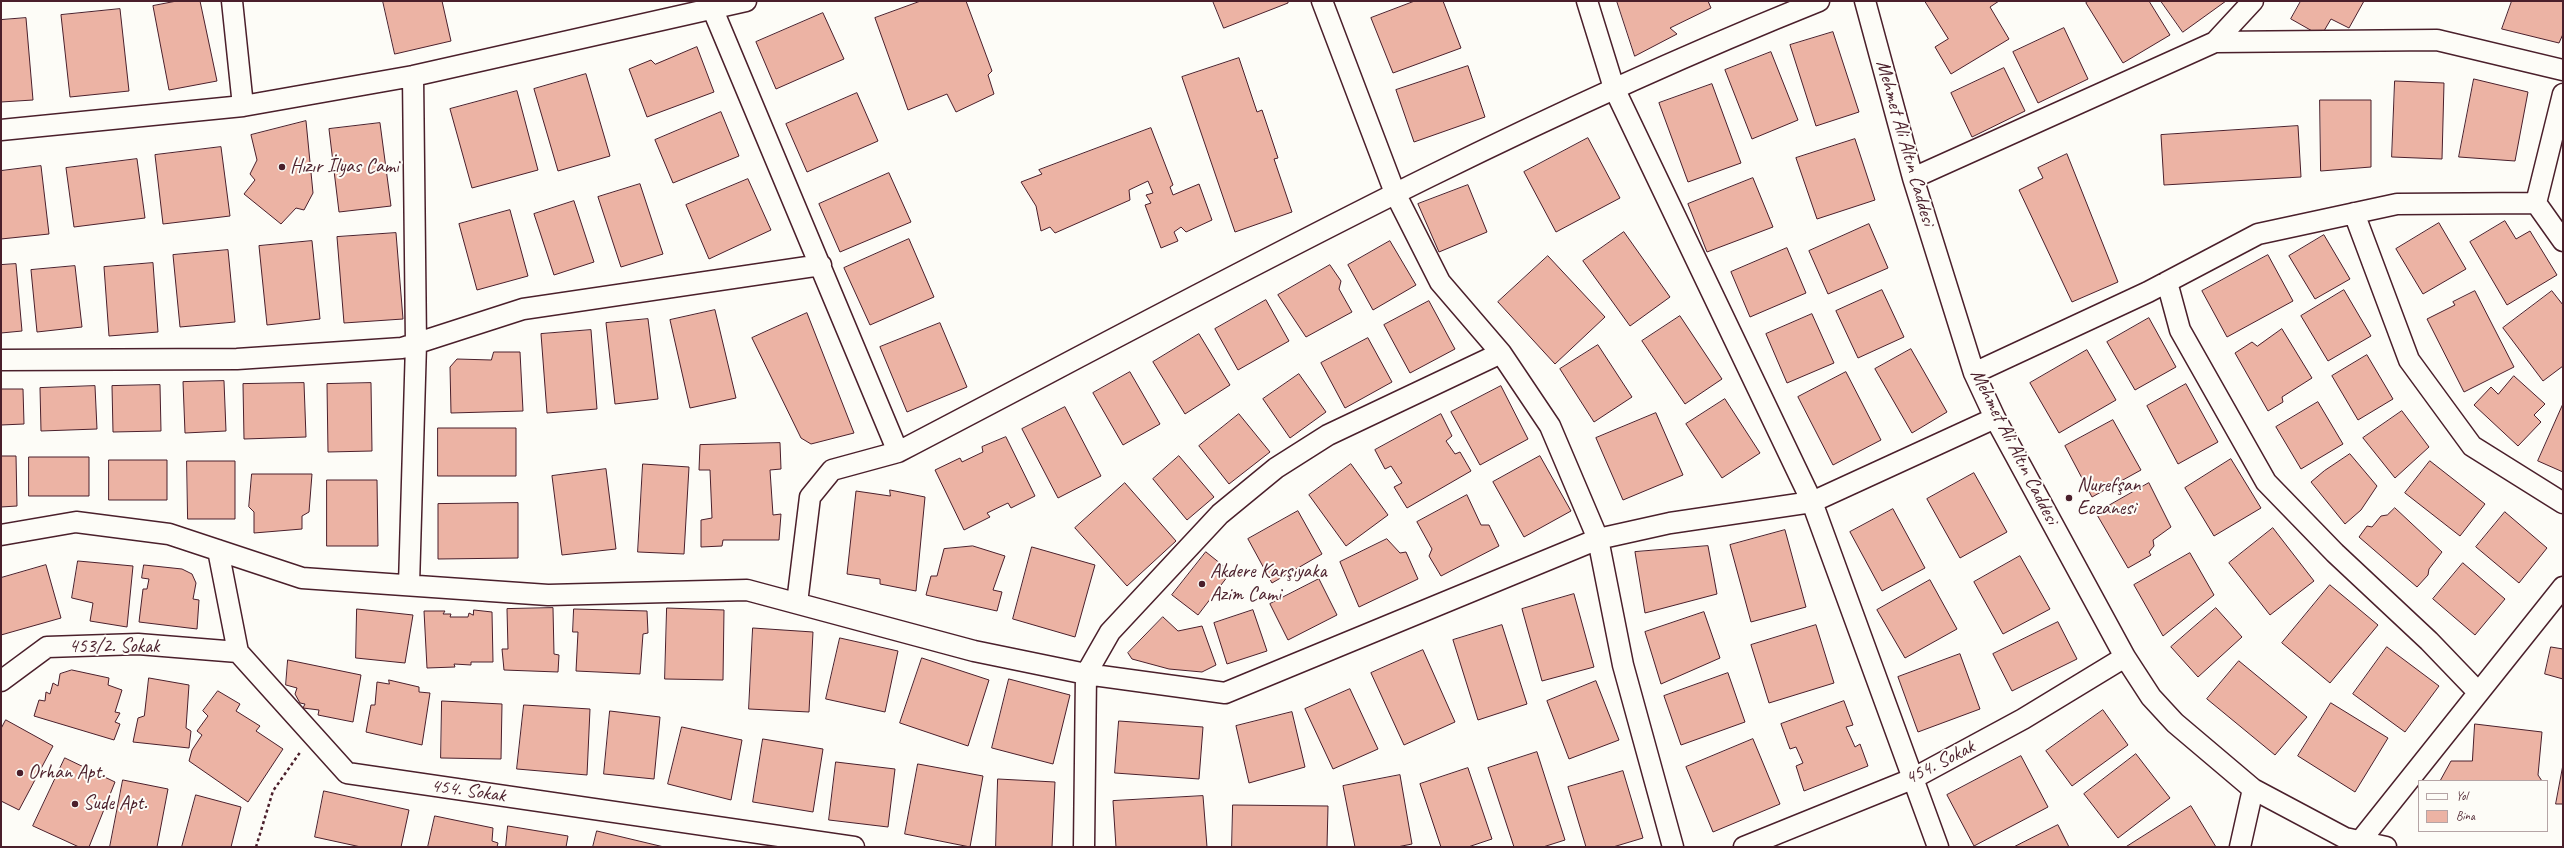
<!DOCTYPE html>
<meta charset="utf-8">
<style>
body{margin:0}
#map{position:relative;width:2564px;height:848px;overflow:hidden;background:#fdfcf7;font-family:Caveat,sans-serif}
canvas{display:block}
.frame{position:absolute;inset:0;border:2px solid #4a1f2b;pointer-events:none}
.legend{position:absolute;left:2418px;top:780px;width:130px;height:52px;box-sizing:border-box;background:#fdfcf7;border:1px solid #b5a4a5;margin:0;padding:5px 7px;list-style:none;font-size:12px;color:#4a1f2b}
.legend li{display:flex;align-items:center;gap:8px;height:20px}
.legend b{width:20px;border:1px solid #b5a4a5}
</style>
<div id="map">
<canvas width="2564" height="848"></canvas>
<div class="frame"></div>
<ul class="legend">
<li><b style="height:5px;background:#fdfcf7"></b>Yol</li>
<li><b style="height:11px;background:#ecb3a4"></b>Bina</li>
</ul>
</div>
<script>
const ctx = document.querySelector('canvas').getContext('2d');
ctx.lineJoin = 'round';
function paint(path, color) { ctx.fillStyle = color; ctx.fill(path, 'evenodd'); }
function trace(path, color, width, dash) { ctx.strokeStyle = color; ctx.lineWidth = width; ctx.lineCap = dash ? 'butt' : 'round'; ctx.setLineDash(dash || []); ctx.stroke(path); }
function label(font, color, halo, rows, align = 'center') {
  ctx.font = font + ' Caveat,sans-serif'; ctx.lineWidth = 4; ctx.setLineDash([]); ctx.textBaseline = 'middle'; ctx.strokeStyle = halo; ctx.fillStyle = color; for (const [text, x, y, turn = 0] of rows) {
    ctx.save(); ctx.translate(x, y); ctx.rotate((+turn || 0) * Math.PI / 180); ctx.textAlign = isNaN(turn) ? turn : align; if (halo) ctx.strokeText(text, 0, 0); ctx.fillText(text, 0, 0); ctx.restore();
  }
}
const building = new Path2D(`
 M177,1H200L217,81L169,90L153,6Z
 M383,1H442L451,41L395,54Z
 M921,1H966L992,71L988,75L994,94L956,112L947,94L908,110L875,18Z
 M1213,1H1288V3L1224,28Z
 M1415,1H1443L1461,48L1393,73L1371,18Z
 M1617,1H1708L1711,8L1670,28L1677,34L1635,56Z
 M1925,1H1999L1990,7L2009,39L1951,74L1935,47L1948,39Z
 M2089,1H2149L2170,35L2123,63L2086,3Z
 M2161,1H2226L2183,32Z
 M2301,1H2364L2349,28L2331,19L2321,36L2291,19Z
 M2512,1H2563V34L2559,43L2502,29Z
 M120,9L129,91L70,97L61,15Z
 M823,13L844,59L776,89L756,42Z
 M26,18L33,100L1,102V20Z
 M2064,28L2088,79L2038,103L2013,52Z
 M1833,32L1859,112L1816,126L1790,45Z
 M697,47L714,92L647,117L629,69L651,60L655,64Z
 M1771,52L1798,120L1752,139L1725,70Z
 M1239,58L1257,112L1262,110L1278,158L1274,159L1292,212L1235,232L1182,77Z
 M1468,66L1485,117L1414,142L1396,90Z
 M2004,68L2025,111L1972,137L1951,93Z
 M586,74L610,156L558,171L534,89Z
 M2474,79L2528,92L2515,161L2459,157Z
 M2395,81L2444,83L2442,159L2392,157Z
 M1712,84L1741,163L1688,182L1659,103Z
 M517,91L538,170L472,188L450,109Z
 M857,93L878,141L807,172L786,124Z
 M2320,100H2371V167L2321,171Z
 M721,112L739,156L673,183L655,140Z
 M306,121L313,193L304,210L296,208L281,224L244,194L255,180L250,174L257,160L251,135Z
 M380,123L391,206L339,212L329,129Z
 M2298,126L2301,177L2164,185L2161,135Z
 M1151,128L1173,185L1170,187L1173,195L1199,184L1212,220L1186,232L1181,227L1174,232L1178,241L1161,248L1145,205L1151,203L1146,195L1153,193L1148,181L1129,190L1130,200L1055,233L1050,227L1041,231L1036,206L1021,182L1042,174L1039,170Z
 M1588,138L1620,198L1556,232L1524,172Z
 M1855,139L1875,200L1817,219L1796,158Z
 M221,147L230,216L163,224L155,155Z
 M2067,154L2118,282L2072,302L2019,190L2043,178L2038,168Z
 M137,159L145,218L74,227L66,168Z
 M41,166L49,234L1,239V171Z
 M889,173L911,222L840,252L819,204Z
 M1753,178L1773,227L1707,252L1688,204Z
 M748,179L771,230L709,259L686,205Z
 M640,184L663,254L621,267L598,197Z
 M1468,185L1487,232L1439,252L1418,204Z
 M574,201L594,262L554,275L534,214Z
 M510,210L528,276L477,290L459,224Z
 M2505,221L2516,239L2530,231L2557,275L2507,305L2470,242Z
 M2439,223L2466,269L2423,294L2396,249Z
 M1869,224L1888,268L1828,294L1809,251Z
 M1624,232L1670,297L1630,326L1583,261Z
 M396,233L403,319L344,323L337,237Z
 M2324,235L2350,279L2315,299L2289,256Z
 M909,239L934,297L870,325L844,268Z
 M312,241L320,319L267,325L259,246Z
 M1390,241L1416,285L1373,310L1348,265Z
 M1787,248L1806,293L1750,317L1731,272Z
 M228,250L235,322L180,327L173,255Z
 M2268,255L2293,301L2227,337L2202,291Z
 M1548,256L1605,317L1555,364L1498,302Z
 M153,263L158,332L109,336L104,267Z
 M16,264L22,331L1,333V265Z
 M1330,265L1341,281L1339,289L1352,312L1306,337L1278,295Z
 M75,266L82,327L37,332L31,270Z
 M1882,290L1904,337L1858,358L1836,311Z
 M2344,290L2371,336L2328,361L2301,316Z
 M2475,291L2514,367L2464,392L2427,319L2455,305L2453,302Z
 M2552,291L2563,305V366L2543,381L2503,328Z
 M1266,300L1289,341L1238,370L1215,329Z
 M1429,301L1455,349L1410,373L1384,325Z
 M715,310L736,398L690,408L670,320Z
 M807,313L854,433L811,444L801,438L752,338Z
 M1812,314L1834,363L1787,383L1766,334Z
 M1680,316L1722,379L1685,404L1642,341Z
 M2149,318L2176,367L2135,390L2107,342Z
 M648,319L658,399L615,404L606,323Z
 M940,323L967,387L907,412L880,347Z
 M2282,329L2312,378L2282,397L2283,402L2268,411L2235,353L2252,342L2257,346Z
 M591,330L597,409L547,413L541,334Z
 M1199,334L1230,385L1185,414L1153,362Z
 M1368,338L1392,382L1345,408L1321,363Z
 M1598,345L1632,397L1594,422L1560,369Z
 M1911,349L1947,412L1912,433L1875,369Z
 M2087,350L2116,400L2059,433L2030,383Z
 M494,352H520L523,411L451,413L450,367L457,359L491,360Z
 M2367,355L2393,399L2358,420L2332,376Z
 M1130,372L1160,424L1123,445L1093,393Z
 M1846,372L1881,440L1833,465L1798,397Z
 M1299,374L1326,412L1290,438L1263,399Z
 M2514,376L2545,404L2534,415L2541,422L2518,446L2474,405L2491,387L2498,394Z
 M224,381L226,431L185,433L183,382Z
 M304,383L306,437L244,439L243,384Z
 M371,383L372,451L328,452L327,384Z
 M2186,384L2218,442L2178,464L2147,406Z
 M160,385L161,431L113,432L112,386Z
 M95,386L97,429L41,431L40,388Z
 M1501,386L1528,439L1480,465L1451,412Z
 M1,389H23L24,424L1,425Z
 M1725,399L1760,453L1722,478L1686,424Z
 M2318,402L2343,444L2301,469L2276,427Z
 M2563,404V472L2538,461Z
 M1065,407L1101,476L1058,498L1022,429Z
 M2402,411L2429,447L2395,478L2363,438Z
 M1656,413L1683,475L1623,500L1596,438Z
 M1239,414L1270,452L1229,484L1199,446Z
 M1441,414L1452,436L1446,441L1455,454L1460,452L1471,471L1407,508L1394,487L1402,483L1391,466L1385,469L1375,450Z
 M2113,420L2141,470L2092,497L2065,446Z
 M438,428H516V476H438Z
 M1006,437L1035,496L1011,508L1008,503L987,513L990,517L964,530L935,470L960,458L962,462L983,452L982,447Z
 M780,443L781,469L770,470L773,515L781,514L779,540H723L722,546L701,547V520L712,518L710,470H699L700,445Z
 M2350,454L2377,486L2361,510L2345,524L2311,482L2324,471Z
 M1,456H16L17,506L1,507Z
 M1179,456L1214,497L1187,520L1153,479Z
 M1540,456L1571,511L1524,537L1493,482Z
 M29,457H89V496H29Z
 M2231,459L2261,508L2214,536L2185,488Z
 M109,460H167V500H109Z
 M187,461H235V519H188Z
 M2430,461L2485,504L2460,536L2405,493Z
 M643,464L689,467L684,554L638,552Z
 M1351,464L1388,515L1346,546L1309,495Z
 M606,469L616,549L562,555L552,476Z
 M1974,473L2007,532L1960,558L1927,499Z
 M252,474H312L309,512L302,516V529L254,533V512L249,507Z
 M327,480H377L378,546H327Z
 M1125,483L1176,541L1127,586L1075,528Z
 M2149,483L2171,527L2153,540L2154,546L2149,552L2151,555L2128,568L2096,513Z
 M890,490L925,497L916,591L880,584V579L847,574L856,491L890,496Z
 M1467,495L1481,525H1489L1499,546L1441,576L1429,556L1432,549L1417,522Z
 M518,503V558L438,559V504Z
 M2395,508L2442,552L2429,569L2428,575L2417,587L2359,537L2367,526L2372,527L2381,516L2387,515Z
 M1893,509L1925,568L1882,591L1850,532Z
 M1298,511L1322,554L1272,583L1248,539Z
 M2505,512L2547,548L2519,583L2476,547Z
 M2273,528L2314,581L2270,615L2229,563Z
 M1785,530L1806,607L1751,622L1730,545Z
 M1387,539L1400,553L1406,552L1418,579L1359,607L1340,562Z
 M973,546L1005,556L993,590L1002,592L997,611L926,595L931,576H937L944,549Z
 M1708,546L1717,594L1645,613L1635,552Z
 M1032,547L1095,565L1075,637L1013,619Z
 M1206,552L1231,572L1198,615L1172,595Z
 M2190,553L2214,595L2163,636L2134,585Z
 M2020,556L2050,609L2003,634L1974,582Z
 M78,561L133,566L127,627L90,621L93,603L72,598Z
 M2463,563L2505,599L2475,635L2433,599Z
 M46,565L61,618L1,635V578Z
 M144,565L182,569L192,574L196,583L193,599L199,600L197,629L139,622L143,589H147L149,579L142,578Z
 M1319,579L1337,615L1288,640L1270,604Z
 M1930,580L1957,629L1905,658L1877,610Z
 M2330,585L2378,625L2330,683L2282,643Z
 M1574,594L1594,667L1542,681L1522,609Z
 M553,608L554,654L559,655L558,672L504,670L502,649H508L507,609Z
 M667,608L724,610L723,680L665,679Z
 M2216,608L2242,637L2198,677L2171,647Z
 M357,609L413,615L405,663L356,658Z
 M574,609L647,611L648,633L643,634L640,674L576,671L578,632H573Z
 M474,610L492,612L493,662H471V665L454,664L455,667L427,668L424,611H445L443,614H451L450,617H468L469,613L473,615Z
 M1253,610L1267,651L1227,664L1214,623Z
 M1704,612L1720,658L1661,684L1645,632Z
 M1163,617L1178,631L1202,626L1216,665L1202,672L1169,669L1132,659L1128,653Z
 M2058,622L2077,659L2012,691L1993,654Z
 M1502,625L1527,704L1478,720L1453,640Z
 M1816,625L1834,683L1769,703L1751,645Z
 M753,628L813,632L809,712L749,709Z
 M840,638L898,651L885,712L826,699Z
 M2387,647L2439,686L2405,732L2353,694Z
 M2551,647L2563,649V679L2545,674Z
 M1423,650L1455,722L1404,745L1371,673Z
 M1960,654L1980,709L1918,732L1898,677Z
 M922,658L989,680L968,746L900,723Z
 M288,660L361,675L353,722L318,715L319,710L303,708L305,704L300,703L295,694L297,688L286,685Z
 M2239,661L2307,717L2275,755L2207,699Z
 M72,670L109,678L108,685L122,690L115,712L120,713L115,722L120,724L114,740L34,716L39,700L45,701L46,692L50,694L53,683L58,686L60,674Z
 M1728,673L1745,722L1681,745L1664,696Z
 M149,678L189,685L186,728L191,731L189,748L133,742L138,718L144,716Z
 M1009,679L1070,695L1053,764L992,748Z
 M389,680L419,687V692L430,693L422,745L366,732L371,705H375L377,682L389,684Z
 M1596,681L1619,740L1569,759L1547,701Z
 M1350,689L1378,749L1333,769L1305,709Z
 M218,691L240,704L236,711L260,726L256,731L283,749L248,802L189,761L192,750L202,735L197,731L208,716L203,711Z
 M442,701L502,704L501,759L441,758Z
 M1844,701L1853,725L1846,727L1855,747L1860,744L1868,766L1804,791L1796,766L1803,763L1796,747L1790,749L1781,724Z
 M2331,703L2388,738L2355,792L2298,756Z
 M524,705L590,709L587,775L517,769Z
 M2103,710L2128,745L2072,786L2046,751Z
 M610,711L660,717L654,779L604,774Z
 M1292,712L1305,767L1249,783L1236,726Z
 M6,720L53,746L19,810L1,801V729Z
 M1119,721L1203,727L1199,779L1115,773Z
 M2475,724L2542,732L2538,775L2542,781H2440L2451,761H2472Z
 M682,727L742,740L731,800L668,784Z
 M763,739L823,749L813,812L753,802Z
 M1753,739L1780,804L1713,832L1686,767Z
 M1537,752L1565,840L1543,847H1514L1488,768Z
 M2136,754L2170,798L2118,838L2084,794Z
 M2021,756L2048,807L1974,846L1947,795Z
 M65,758L115,782L89,847H79L33,826Z
 M836,762L895,769L888,827L829,820Z
 M918,764L983,776L970,847L905,834Z
 M2563,765V804H2556Z
 M1468,768L1492,839L1468,847H1441L1420,784Z
 M1623,771L1643,838L1613,847H1586L1568,787Z
 M1400,775L1412,844L1397,847H1355L1343,786Z
 M998,779L1055,782L1052,847H996Z
 M123,780L168,789L157,847H110Z
 M324,791L409,810L401,847H361L315,837Z
 M196,795L241,807L231,847H182Z
 M1203,796L1207,847H1116L1113,801Z
 M1233,805L1328,806L1327,847H1232Z
 M2191,806L2216,847H2126Z
 M435,816L493,828L492,841L498,843L497,847H428Z
 M2058,825L2069,847H2014Z
 M508,826L568,836L566,847H506Z
 M597,831L664,847H593Z`);
paint(building, '#ecb3a4');
trace(building, '#4a1f2b', 1);
const minor = new Path2D(`
 M232,1L243,106
 M1322,1L1395,193L1440,282L1501,353L1550,426L1598,539L1623,665L1673,847
 M1587,1L1614,88L1812,502L1938,847
 M1865,1L1913,178L1974,373L1995,418L2125,657L2151,697L2175,723L2253,789L2345,838L2386,847
 M713,10L898,452C1201,294 1501,128 1819,1
 M2215,42L2437,40L2563,70
 M2563,94L2536,203L2563,241
 M1,130L243,106L413,76L746,1
 M1913,178L2215,42L2253,1
 M2354,213L2409,360L2472,446L2563,503
 M2167,282L2180,330L2266,482L2335,553L2429,641L2478,692
 M1,360L237,359L402,348L523,309L821,265
 M1974,373L2148,292L2258,234L2397,204L2536,203
 M1,535L76,522L169,534L302,578L548,595L747,590L974,651L1086,674L1225,693L1598,539L1670,523L1812,502L1995,418
 M218,550L238,652L347,773L854,847
 M409,585L416,344L413,76
 M797,603L810,497L832,470L898,452
 M1,681L47,647L138,644L238,652
 M2361,840L2563,587
 M1084,847L1086,674L1110,632L1220,514L1276,468L1328,435L1501,353
 M1744,847L1912,779L2023,719L2125,657
 M2240,847L2253,789`);
trace(minor, '#4a1f2b', 23);
trace(new Path2D(`
 M256,847L273,791L301,751`), '#4a1f2b', 2.5, [3, 3]);
trace(minor, '#fdfcf7', 20);
for (const [x, y, r, color] of [
 [282,167,4,"#4a1f2b"],
 [2069,498,4,"#4a1f2b"],
 [1202,584,4,"#4a1f2b"],
 [20,773,4,"#4a1f2b"],
 [75,804,4,"#4a1f2b"]
]) { const dot = new Path2D(); dot.arc(x, y, r, 0, 2 * Math.PI); ctx.fillStyle = color; ctx.fill(dot); trace(dot, '#fdfcf7', 1.5); }
label('20px', '#4a1f2b', '#fdfcf7', [
 ["Mehmet Ali Altın Caddesi",1905,143,74],
 ["Mehmet Ali Altın Caddesi",2014,447,63],
 ["453/2. Sokak",114,647],
 ["454. Sokak",1940,763,-27],
 ["454. Sokak",468,791,8]
]);
label('20px', '#4a1f2b', '#fdfcf7', [
 ["Hızır İlyas Cami",290,167],
 ["Nurefşan",2077,486],
 ["Eczanesi",2077,509],
 ["Akdere Karşıyaka",1210,572],
 ["Azim Cami",1210,595],
 ["Orhan Apt.",28,773],
 ["Sude Apt.",83,804]
], 'left');
</script>
